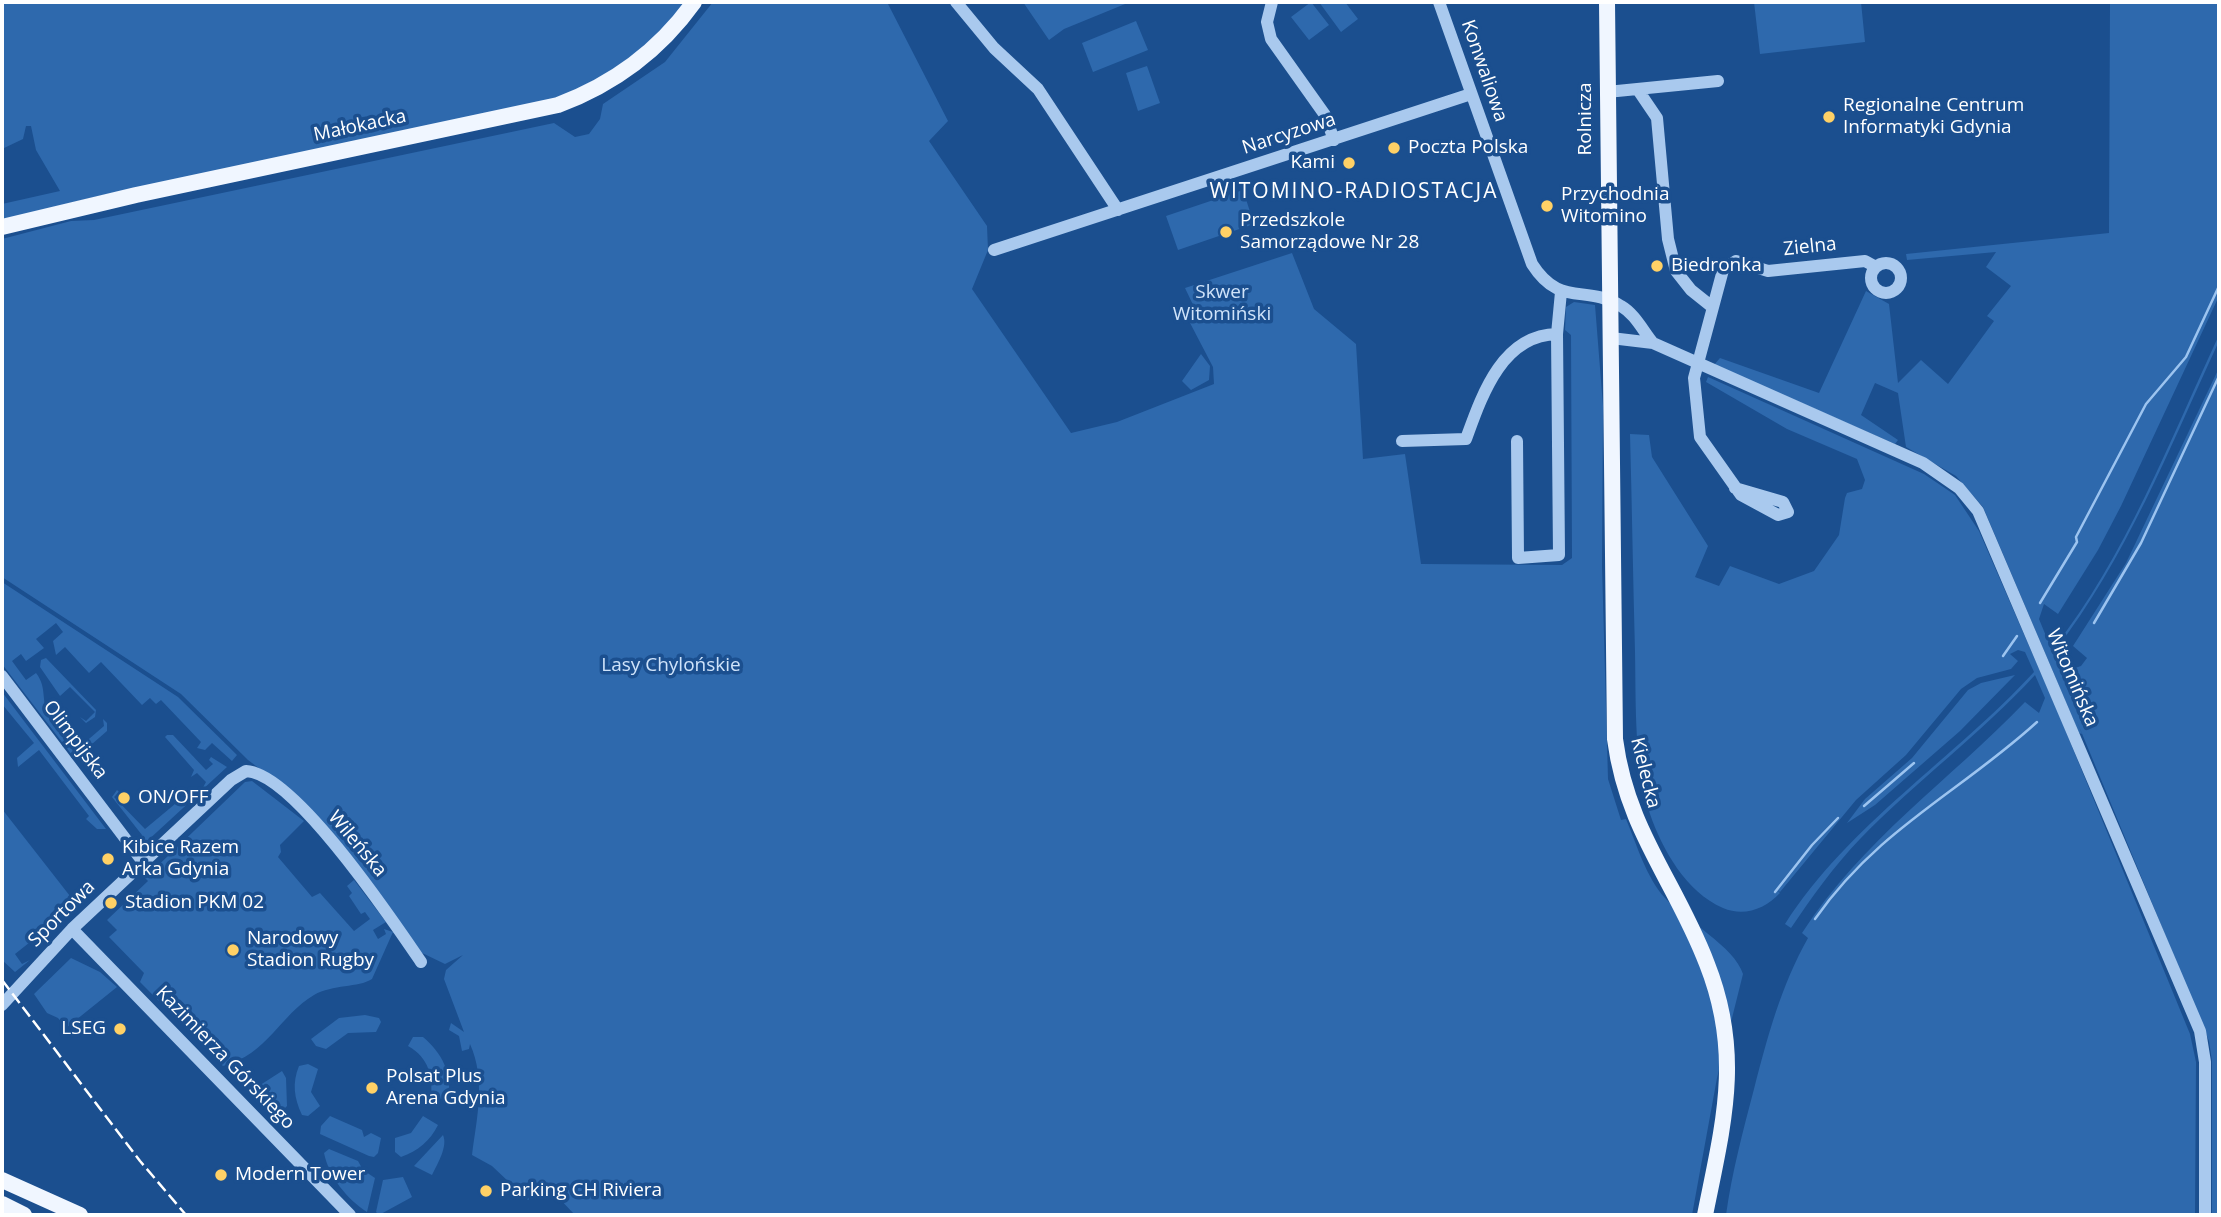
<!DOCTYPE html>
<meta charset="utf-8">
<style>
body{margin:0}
#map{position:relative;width:2221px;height:1217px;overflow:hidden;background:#1b4f8f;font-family:"Open Sans",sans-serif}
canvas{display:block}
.frame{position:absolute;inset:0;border:4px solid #fff;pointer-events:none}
</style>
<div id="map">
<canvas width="2221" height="1217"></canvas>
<div class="frame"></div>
</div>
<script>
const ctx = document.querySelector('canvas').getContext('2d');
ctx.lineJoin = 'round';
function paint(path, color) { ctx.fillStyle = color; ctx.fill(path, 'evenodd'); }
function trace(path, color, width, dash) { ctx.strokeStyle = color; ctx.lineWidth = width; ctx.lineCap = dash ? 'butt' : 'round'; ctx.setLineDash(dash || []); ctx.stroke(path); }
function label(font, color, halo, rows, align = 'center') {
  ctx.font = font + ' "Open Sans",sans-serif'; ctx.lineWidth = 7; ctx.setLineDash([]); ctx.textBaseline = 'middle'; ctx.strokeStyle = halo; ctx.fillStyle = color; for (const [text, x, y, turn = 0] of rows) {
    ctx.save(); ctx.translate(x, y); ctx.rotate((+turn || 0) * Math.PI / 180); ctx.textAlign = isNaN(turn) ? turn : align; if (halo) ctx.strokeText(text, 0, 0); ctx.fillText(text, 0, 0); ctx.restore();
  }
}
paint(new Path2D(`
 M2,2H685C650,48 605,80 550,100L98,196L2,220V204L60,191L36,150L31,126H26L23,139L2,149Z
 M713,2H890L888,4L948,121L929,141L987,226L988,250L972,289L1071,433L1117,422L1214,384L1213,367L1189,321L1188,317L1196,311L1185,288L1292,253L1314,309L1356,344L1363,459L1405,454L1421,564L1562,565L1572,558L1571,335L1565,330L1566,307L1574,302L1595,305L1603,406L1602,566L1608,779L1621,820L1626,819C1637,845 1646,877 1665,898C1685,920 1735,947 1743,974L1717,1078L1692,1215H575L555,1194L550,1198L541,1190L528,1200L492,1166L472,1155C477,1117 486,1080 470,1044L469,1049L462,1051L459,1036L449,1030L451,1023L464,1032L444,979L446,970L463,955L445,964L418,951L268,775L248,760L181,694L2,577V239L71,221L94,220L554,123L575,137L589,134L600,119L603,104L665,62Z
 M1023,2H1130L1064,29L1049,40Z
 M1311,2L1329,25L1309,40L1291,17Z
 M1319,2H1345L1358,19L1341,32Z
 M1754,2H1861L1865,42L1760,54Z
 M2110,2H2219V296L2121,506L2098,550L2058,614L2044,604L2039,619L2058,665L2069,670L2081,666L2087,658L2073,646L2126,563L2219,368V1215H2212V1061L2209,1041L2076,719L2082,734L2079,733L1983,507L1956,476L1906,447L1898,393L1875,383L1861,415L1898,440L1895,444L1714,365L1720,358L1819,393L1866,291L1889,304L1898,383L1921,360L1948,384L1994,321L1987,316L2011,286L1986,267L1996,252L1907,260L1906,254L2109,233Z
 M1136,21L1148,50L1093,72L1082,43Z
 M1147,66L1160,103L1138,111L1126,73Z
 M1243,190L1254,224L1178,250L1166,216Z
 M2219,335V341C2170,447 2126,559 2054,652L2053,649C2126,556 2169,442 2219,335Z
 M1201,354L1210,366L1209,380L1191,390L1182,381Z
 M1708,377L1924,474L1955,495L1979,531L2057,710L2190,1034L2196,1062L2195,1215H1726C1732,1172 1743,1131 1754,1089C1768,1035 1781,986 1808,938L1802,933C1863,839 1948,782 2025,702L2039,713L2045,698L2035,675C1981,734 1916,781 1860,839C1834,866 1812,897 1791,928L1785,924C1849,824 1954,759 2034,672L2025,652L2018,650L2010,654L2018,661L2011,669L1977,678L1961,689L1906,755L1856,800L1780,892L1777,890L1780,893C1765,909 1744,917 1723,908C1686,892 1662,849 1650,814C1634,767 1636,705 1635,652C1633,580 1632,507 1630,434L1649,435L1652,457L1708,546L1695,577L1719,586L1730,566L1779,584L1814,571L1839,535L1845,498L1847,493L1862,489L1865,480L1857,459L1787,429L1706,382Z
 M2,582L178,697L237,755L232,761L212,743L205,750L197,748L201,742L161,700L156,704L150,698L142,705L101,662L89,673L65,647L56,655L53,641L63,632L56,623L36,639L44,648L26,661L21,654L12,661L26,680L36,673C47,687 41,699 48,715C53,728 66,740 75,751L104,726L103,719L107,723V731L84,751L79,750L81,753L75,759L2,664Z
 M46,658L96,710L95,717L86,723L80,717L86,721L95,712L70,687L60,696L40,667L41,660Z
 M2015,675L1960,731L1875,805L1847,823L1865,799L1868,803L1865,799L1912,758L1968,690L1981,683Z
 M2,692L106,829H97L86,819L89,816L39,750L18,767L17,758L34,743L2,704Z
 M167,735H173L206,770L213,764L209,760L211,757L227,767L201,791L206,782L197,773L191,777L194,770L165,737Z
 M252,781L304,821L280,845L281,852L278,857L312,897L320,893L354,931L370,919L365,912L361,914L349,896L352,893L347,886L354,880L386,922L373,930L378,939L386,934L384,929L393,932L372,979C358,988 333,984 314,995C280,1015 268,1054 223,1066L140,982L144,973L109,937L117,930L107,920L148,881L145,878L245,782Z
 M117,790L119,792L114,797L145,829L187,794L186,791L195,797L145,843L140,840L142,835L112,797Z
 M2,809L77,905L15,954L22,964L30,960L15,972L2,960Z
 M71,958L100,972L117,987L66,1028L58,1018L47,1013L34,994Z
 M365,1015L379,1018L381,1022L376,1032L348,1033L326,1049L316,1046L311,1039L339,1018Z
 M413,1037H423C442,1053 453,1074 448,1099L431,1098C433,1076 429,1058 408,1046Z
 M308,1064L318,1069L311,1092L320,1106L308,1116L302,1115C294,1098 292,1083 299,1066Z
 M282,1071L286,1078L287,1106L283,1110L265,1106L253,1094L254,1089Z
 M330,1116L362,1130L364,1137L371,1133L381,1138L378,1153L374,1157L369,1156L320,1134L321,1126Z
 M423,1116L438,1125C430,1141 418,1151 401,1157L395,1152V1138L411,1133Z
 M443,1135C448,1146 438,1163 432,1175L414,1166Z
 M329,1149L358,1161L363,1170L375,1178L367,1212C347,1199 329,1177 324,1153Z
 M403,1177L412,1197L379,1215L376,1212L383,1180Z`), '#2e69ad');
trace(new Path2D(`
 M2040,603L2077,542L2076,537L2146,404L2186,357L2219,286
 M2094,623L2141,543L2219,376
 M2003,656L2017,636
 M1864,806L1914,763
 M1775,892L1812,845L1838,818
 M1815,919C1879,828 1959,793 2037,722`), '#9cc4f0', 2.5);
trace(new Path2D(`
 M956,2L994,48L1038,89L1118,210
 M1272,2L1267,22L1271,39L1325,115L1334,140
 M1439,2L1532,264C1560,308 1585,284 1621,306C1635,314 1643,331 1653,343
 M1638,90L1657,118L1668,239L1676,271L1691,290L1711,306
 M1607,92L1718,81
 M994,250L1471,94
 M1871 278a15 15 0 1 1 30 0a15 15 0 1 1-30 0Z
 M1611,338L1653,343L1923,463L1959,488L1978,511L2200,1031L2205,1062V1215
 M1402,441L1466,439C1482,395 1502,335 1557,334
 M1517,441L1518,558L1559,555L1557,334L1561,292
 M1735,488L1783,502L1788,512L1778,515L1741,495L1700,437L1694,378L1723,270L1736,261L1768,271L1865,261L1876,267
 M2,676L143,862
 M72,929L350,1215
 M2,1005L72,929L231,780L246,771C294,773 393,921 421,962`), '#a9c9ee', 12);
trace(new Path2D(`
 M1607,2L1615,739C1627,831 1676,882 1707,964C1743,1055 1723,1125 1705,1215
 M2,227L136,195L558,105C614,84 659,51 694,2
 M2,1180L80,1215
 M2,1204L24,1215`), '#f0f6ff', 16);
trace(new Path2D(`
 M2,980L140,1161L186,1215`), '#fff', 2.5, [12, 5]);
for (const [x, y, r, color] of [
 [1829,117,7,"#ffd166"],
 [1394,148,7,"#ffd166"],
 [1349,163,7,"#ffd166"],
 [1547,206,7,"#ffd166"],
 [1226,232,7,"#ffd166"],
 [1657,266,7,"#ffd166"],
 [124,798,7,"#ffd166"],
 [108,859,7,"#ffd166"],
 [111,903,7,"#ffd166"],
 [233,950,7,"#ffd166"],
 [120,1029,7,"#ffd166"],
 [372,1088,7,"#ffd166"],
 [221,1175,7,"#ffd166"],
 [486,1191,7,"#ffd166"]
]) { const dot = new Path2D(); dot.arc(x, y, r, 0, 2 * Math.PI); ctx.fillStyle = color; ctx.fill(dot); trace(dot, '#1b4f8f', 2.5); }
label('19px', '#fff', '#1b4f8f', [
 ["Konwaliowa",1484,71,71],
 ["Rolnicza",1586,119,-90],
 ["Małokacka",360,126,-12],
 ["Narcyzowa",1289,134,-18],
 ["Zielna",1810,247,-6],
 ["Witomińska",2072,678,67],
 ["Olimpijska",75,740,53],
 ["Kielecka",1645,773,76],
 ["Wileńska",357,844,50],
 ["Sportowa",62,914,-45],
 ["Kazimierza Górskiego",225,1058,46]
]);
label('19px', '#fff', '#1b4f8f', [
 ["Regionalne Centrum",1843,106],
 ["Informatyki Gdynia",1843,128],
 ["Poczta Polska",1408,148],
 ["Kami",1335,163,"right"],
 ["Przychodnia",1561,195],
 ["Witomino",1561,217],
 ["Przedszkole",1240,221],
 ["Samorządowe Nr 28",1240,243],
 ["Biedronka",1671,266],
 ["ON/OFF",138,798],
 ["Kibice Razem",122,848],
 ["Arka Gdynia",122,870],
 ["Stadion PKM 02",125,903],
 ["Narodowy",247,939],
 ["Stadion Rugby",247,961],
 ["LSEG",106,1029,"right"],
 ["Polsat Plus",386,1077],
 ["Arena Gdynia",386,1099],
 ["Modern Tower",235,1175],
 ["Parking CH Riviera",500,1191]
], 'left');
label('19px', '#cfe3fa', '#1b4f8f', [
 ["Skwer",1222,293],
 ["Witomiński",1222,315],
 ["Lasy Chylońskie",671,666]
]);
ctx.letterSpacing = '2px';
label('21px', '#fff', '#1b4f8f', [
 ["WITOMINO-RADIOSTACJA",1354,192]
]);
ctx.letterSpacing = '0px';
</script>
